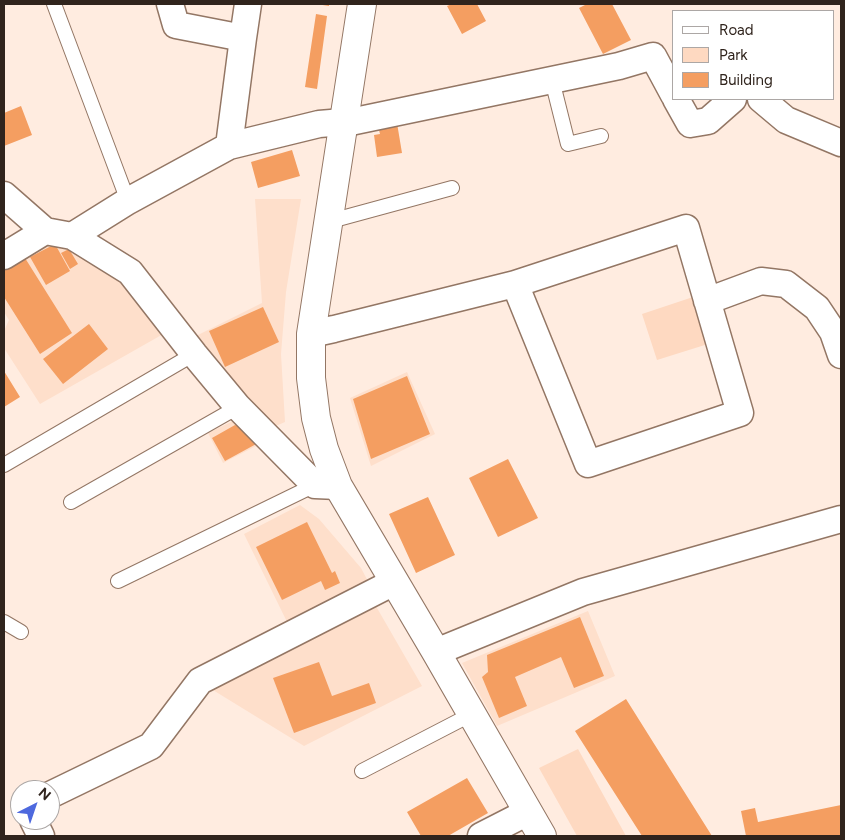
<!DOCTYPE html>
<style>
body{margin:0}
#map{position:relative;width:845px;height:840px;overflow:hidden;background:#ffece0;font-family:Figtree,sans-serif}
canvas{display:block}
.frame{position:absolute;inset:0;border:5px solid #30241d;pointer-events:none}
.legend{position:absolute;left:672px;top:10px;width:162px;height:90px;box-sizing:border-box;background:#fff;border:1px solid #aca7a5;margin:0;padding:6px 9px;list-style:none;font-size:15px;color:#30241d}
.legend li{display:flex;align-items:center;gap:10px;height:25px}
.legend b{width:25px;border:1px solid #aca7a5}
.north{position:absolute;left:10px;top:780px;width:50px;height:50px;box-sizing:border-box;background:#fff;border:1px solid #aca7a5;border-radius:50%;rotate:41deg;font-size:14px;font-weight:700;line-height:20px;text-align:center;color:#30241d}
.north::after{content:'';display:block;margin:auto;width:18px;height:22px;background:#4e69de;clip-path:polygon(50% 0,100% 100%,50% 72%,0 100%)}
</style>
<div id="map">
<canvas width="845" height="840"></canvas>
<div class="frame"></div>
<ul class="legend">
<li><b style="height:6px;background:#fff"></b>Road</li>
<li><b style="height:14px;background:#fed9c1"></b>Park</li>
<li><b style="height:14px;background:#f49e61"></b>Building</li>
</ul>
<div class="north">N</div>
</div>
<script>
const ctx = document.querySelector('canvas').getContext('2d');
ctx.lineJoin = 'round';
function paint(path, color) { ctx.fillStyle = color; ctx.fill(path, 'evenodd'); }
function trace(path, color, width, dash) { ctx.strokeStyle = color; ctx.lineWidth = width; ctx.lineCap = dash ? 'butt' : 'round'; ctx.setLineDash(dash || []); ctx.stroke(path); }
paint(new Path2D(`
 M255,199H301L286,292L281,354L285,422L269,429L190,339L262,303Z
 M51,240L70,241L124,284L165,333L40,404L4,348V331L9,320L4,312V267Z
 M407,372L435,434L371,466L350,398Z
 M235,420L260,444L223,463L208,433Z
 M300,505L319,519L361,568L371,587L290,628L244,534Z
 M373,601L422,686L304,746L208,687Z
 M588,611L615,676L497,726L462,663Z`), '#fedfcb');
paint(new Path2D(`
 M693,297L708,344L657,360L642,314Z
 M578,749L626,836H577L539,768Z`), '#fed9c1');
paint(new Path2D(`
 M316,4H329V6Z
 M452,4H477L486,21L462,34L447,6Z
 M587,4H612L631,40L603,54L579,8Z
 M316,14L327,16L317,89L305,87Z
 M21,106L32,135L4,146V113Z
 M397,123L402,153L377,157L374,135L380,134L378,126Z
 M292,150L300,176L258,188L251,162Z
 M55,244L70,271L46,285L30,257Z
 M69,249L78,264L70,269L61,253Z
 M25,258L72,333L40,354L4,297V271Z
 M263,307L279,342L225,367L209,331Z
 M89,324L108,349L63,384L43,359Z
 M4,371L20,397L4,407Z
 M407,376L430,434L371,459L353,399Z
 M235,425L241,427L258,443L225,461L212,438Z
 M508,459L538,518L498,537L469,478Z
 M428,497L455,555L416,573L389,514Z
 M307,522L332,573L335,571L340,583L325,590L321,581L282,600L256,547Z
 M580,617L604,676L574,688L561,657L515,677L527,706L499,718L482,677L488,672L487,655Z
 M319,662L332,696L369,683L376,703L294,733L273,678Z
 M626,699L712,836H642L575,731Z
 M467,778L488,813L448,836H421L407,812Z
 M841,805V836H746L741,811L755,808L758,822Z`), '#f49e61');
const lane = new Path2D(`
 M54,4L128,201
 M552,80L568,144L601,136
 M327,222L452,188
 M4,465L194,354
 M71,502L238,407
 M118,581L315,485
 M4,622L21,632
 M362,771L472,714`);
const street = new Path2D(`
 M170,4L176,25L243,38L229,146
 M243,38L248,4
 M676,99L690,124L708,121L733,99
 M761,99L786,120L841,143
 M4,195L45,231
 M72,236L128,201L229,146L319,124L355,121L619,66L653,56L674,95
 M4,256L45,231L72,236L130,272L194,354L238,407L315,485L338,486
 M707,301L761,281L786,284L817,308L833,332L841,355
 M311,334L334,329L515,284L686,228L740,413L588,464L515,284
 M436,652L583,592L841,519
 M50,795L151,746L200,681L394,582
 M33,820L41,836
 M481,836L528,812`);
const secondary = new Path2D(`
 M362,4L311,334V378L316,418L324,449L338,486L436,652L542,836`);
trace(lane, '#937664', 16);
trace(street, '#937664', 29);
trace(secondary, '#937664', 30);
trace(lane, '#fff', 14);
trace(street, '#fff', 26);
trace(secondary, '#fff', 28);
</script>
